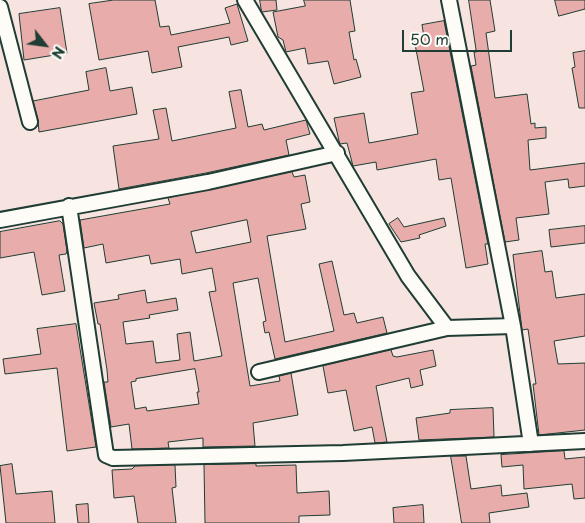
<!DOCTYPE html>
<style>
body{margin:0}
#map{position:relative;width:585px;height:523px;overflow:hidden;background:#f7e4e0;font-family:"Playpen Sans",sans-serif}
canvas{display:block}
.north{position:absolute;left:20px;top:20px;width:50px;height:50px;-webkit-text-stroke:4px #fdfcf7;paint-order:stroke;rotate:120deg;font-size:14px;font-weight:700;line-height:20px;text-align:center;color:#1f3d34}
.north::after{content:'';display:block;margin:auto;width:18px;height:22px;background:#1f3d34;clip-path:polygon(50% 0,100% 100%,50% 72%,0 100%)}
.scale{position:absolute;left:402px;top:30px;width:110px;height:22px;box-sizing:border-box;border:2px solid #1f3d34;border-top:0;padding-left:6px;font-size:15px;line-height:18px;white-space:nowrap;color:#1f3d34;-webkit-text-stroke:4px #fdfcf7;paint-order:stroke}
</style>
<div id="map">
<canvas width="585" height="523"></canvas>
<div class="north">N</div>
<div class="scale">50 m</div>
</div>
<script>
const ctx = document.querySelector('canvas').getContext('2d');
ctx.lineJoin = 'round';
function paint(path, color) { ctx.fillStyle = color; ctx.fill(path, 'evenodd'); }
function trace(path, color, width, dash) { ctx.strokeStyle = color; ctx.lineWidth = width; ctx.lineCap = dash ? 'butt' : 'round'; ctx.setLineDash(dash || []); ctx.stroke(path); }
const building = new Path2D(`
 M114,0H155L160,27L169,26L171,35L230,23L225,8L237,4L248,41L231,45L229,37L178,47L182,67L152,73L148,51L99,60L89,4Z
 M260,0H276L277,10L262,12Z
 M304,0H350L355,31L349,32L354,60L356,59L361,77L334,84L328,61L308,64L305,48L286,52L283,40L278,37L273,12L305,6Z
 M469,0H490L495,31L486,33L495,98L527,94L531,124L535,123V128L546,127V138L528,140L530,170L585,163V186L569,188L568,179L545,182L549,214L516,218L519,240L505,242L471,66L476,65L474,52H476Z
 M555,0H585V9L559,16Z
 M60,8L67,53L24,60L19,14Z
 M444,21L488,244H485L488,264L466,268L451,178L439,180L436,159L377,170L376,162L353,166L347,143L340,144L339,141L334,118L364,113L369,143L418,134L411,93L424,91L414,39L424,37L422,25Z
 M585,51V108H579L572,68L575,67L573,53Z
 M106,68L110,91L132,87L137,114L39,132L38,120L33,101L89,90L86,72Z
 M241,90L248,127L262,124L264,130L306,120L310,134L286,140L289,155L206,173L119,189L113,146L159,139L153,110L166,108L172,141L236,128L229,92Z
 M292,172L294,177L305,175L310,202L301,204L306,229L267,236L285,342L334,331L319,264L332,261L344,315L354,313L357,323L383,317L387,333L275,359L269,332L265,333L263,322L266,321L258,278L233,283L250,386L280,381L279,376L291,373L298,415L253,423L255,446L203,447V438L168,442L169,448L132,449L129,424L111,427L104,382H108L107,370L100,324H98L94,303L119,299L118,295L145,290L147,303L176,298L178,310L149,315L150,318L123,322L126,344L153,341L156,363L180,360L177,334L190,332L194,361L222,356L209,292L216,291L212,268L182,274L180,259L151,264L149,255L106,263L103,244L84,248L80,220L170,204L168,198ZM247,220L251,242L196,253L191,232ZM195,369L199,392H197L199,404L147,411L146,407L135,409L131,382L136,381V379Z
 M398,218L404,227L444,218L446,226L419,235L420,238L401,242L389,224Z
 M60,221L63,224L67,251L66,254L59,255L65,291L42,295L34,252L0,258V232Z
 M585,226V243L551,247L549,230Z
 M542,251L545,272L552,271L556,298L585,294V336L554,341L558,364L585,363V430L539,435L533,384H536L530,343L528,329L522,330L513,255Z
 M76,324L96,447L67,451L57,368L5,374L3,359L41,354L37,329Z
 M391,350L393,356L397,357L433,350L436,366L420,370L423,385L411,388L409,378L376,386L387,442L375,443L372,427L354,431L346,390L328,393L323,366Z
 M493,408L494,437L419,440L416,418L450,413V410Z
 M564,451L565,459L585,457V498L574,499L572,484L524,489L523,465L502,467L501,455Z
 M451,456H466L471,489L501,485L502,496L527,493L529,507L489,513L490,523H462Z
 M12,464L16,494L52,491L55,523H6L0,466Z
 M256,464V466L296,465L297,493L329,491L330,515L299,516V523H205L204,465Z
 M175,465L176,487L172,488L176,523H138L134,496L114,498L112,470L132,469L135,466Z
 M88,504L89,523H78L76,505Z
 M423,505L424,523H394L393,508Z`);
paint(building, '#e8adaa');
trace(building, '#1f3d34', 1);
const minor = new Path2D(`
 M245,0L408,276L447,328L513,326
 M449,0L513,326L531,444
 M0,7L30,122
 M69,206L106,455L113,458L343,453L585,441
 M0,220L208,182L337,153
 M259,372L447,328`);
trace(minor, '#1f3d34', 18);
trace(minor, '#fdfcf7', 14);
</script>
